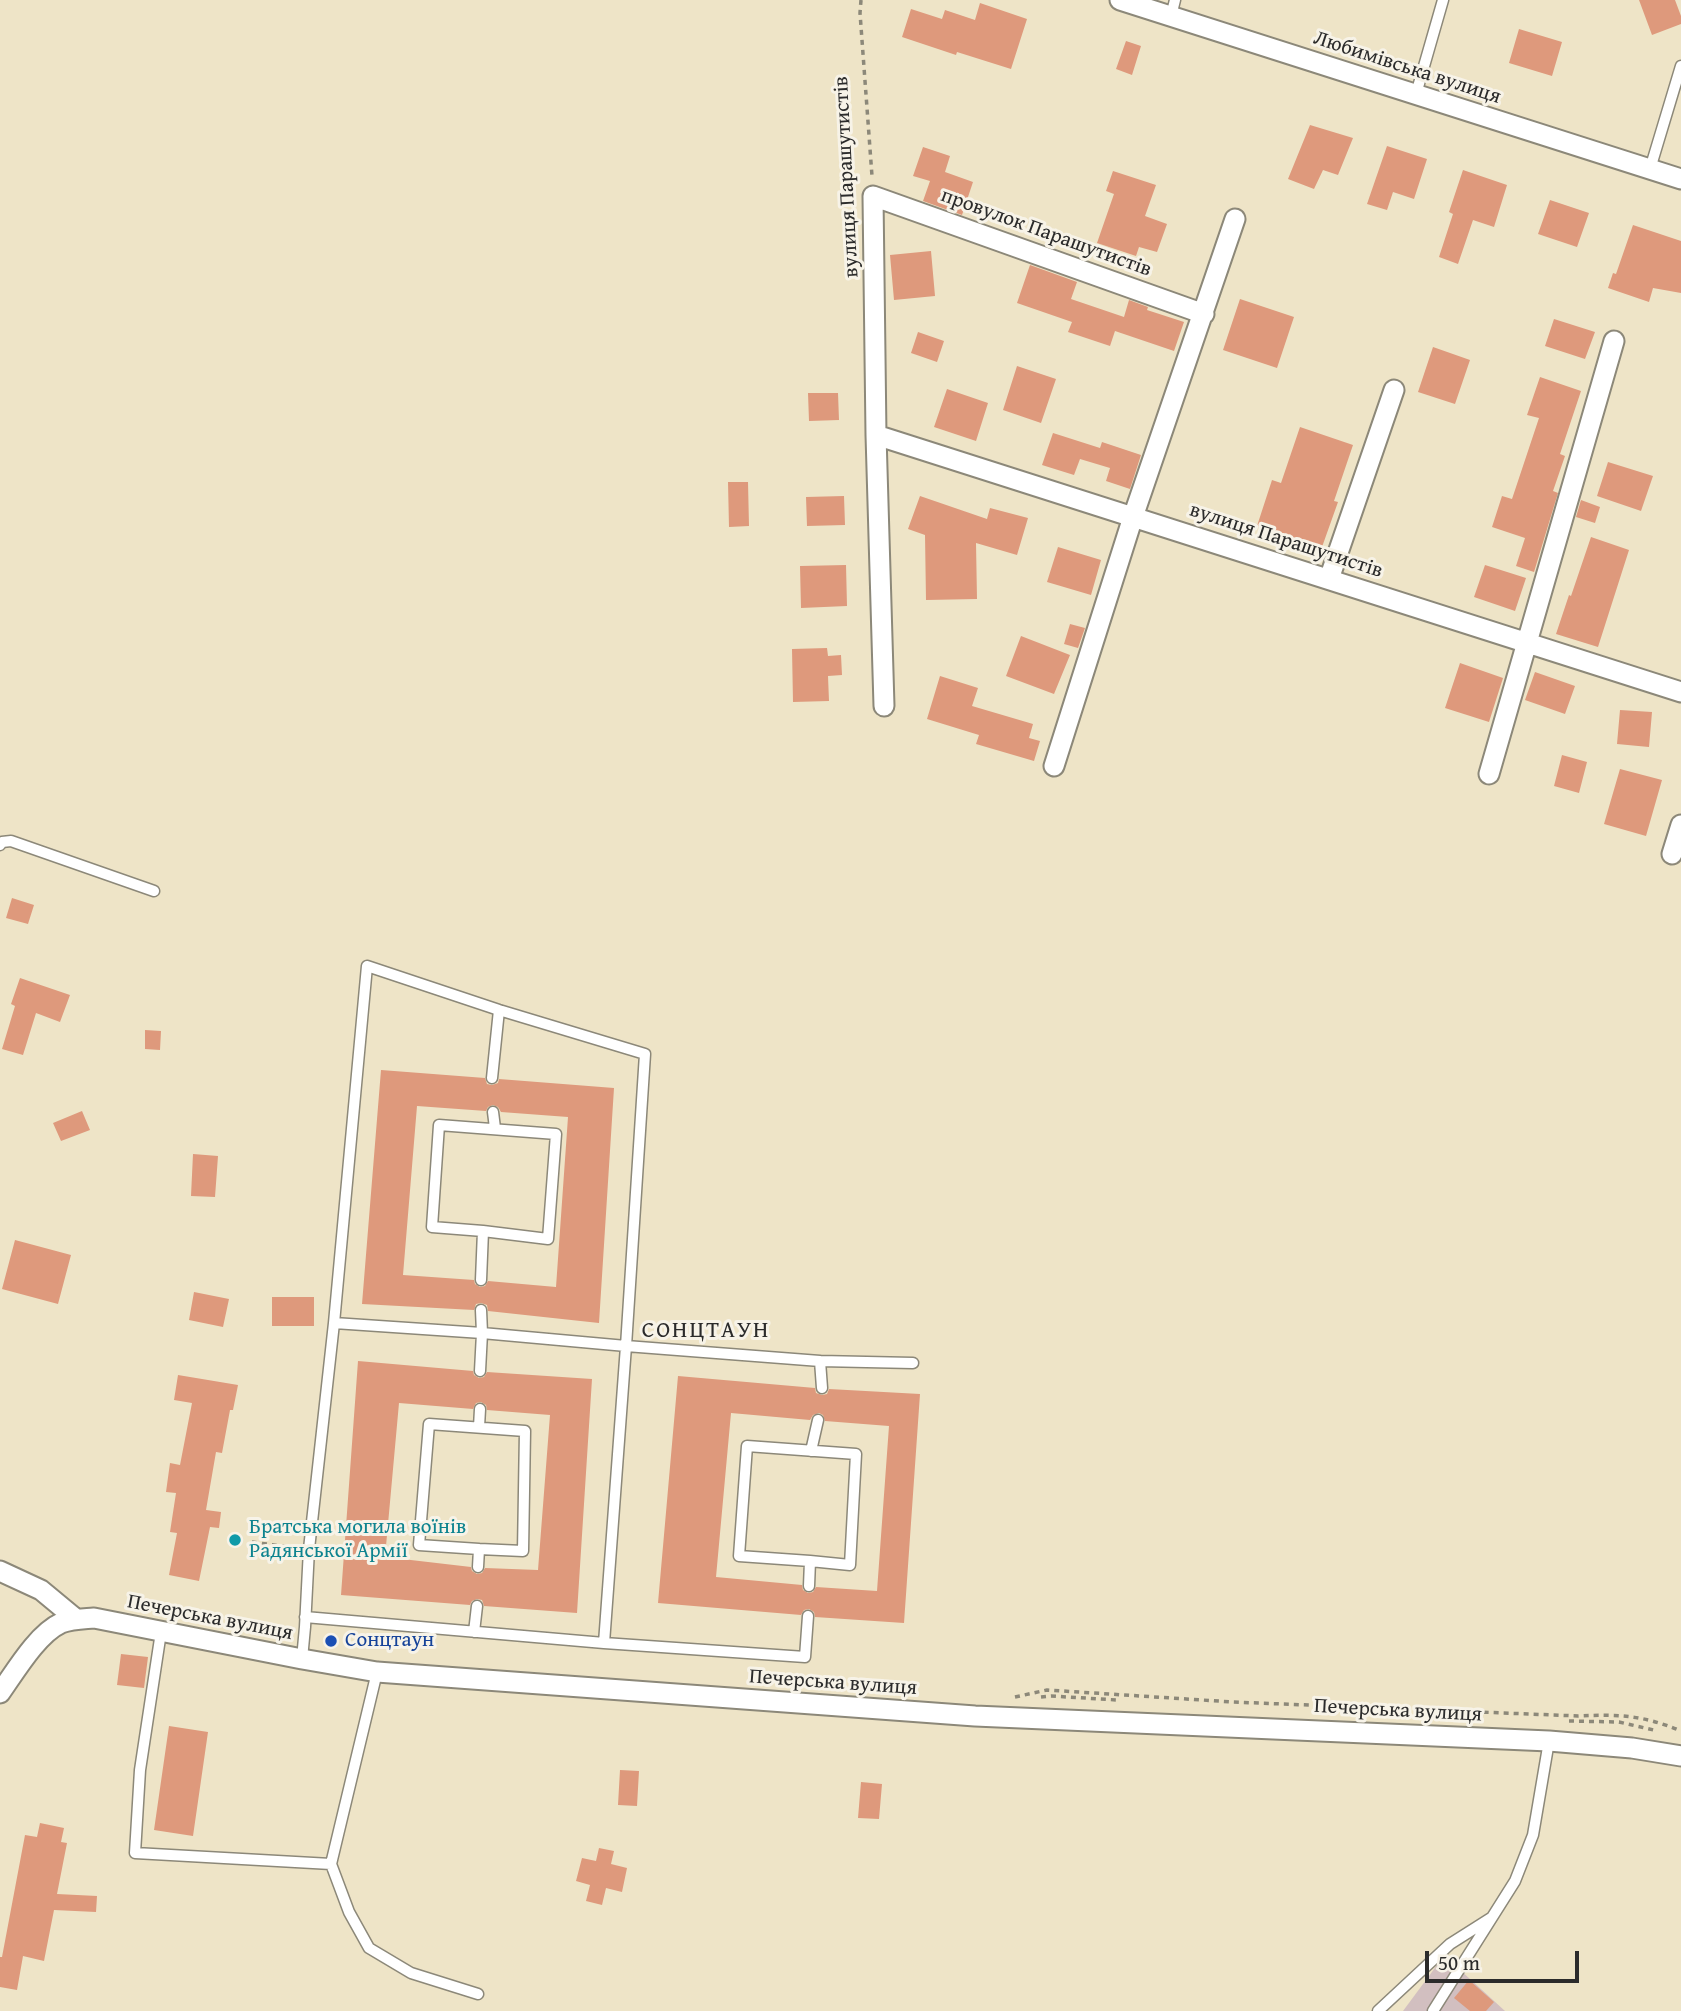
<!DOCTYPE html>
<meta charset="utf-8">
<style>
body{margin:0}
#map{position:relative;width:1681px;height:2011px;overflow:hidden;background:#eee4c7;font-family:"Gentium Book Plus",serif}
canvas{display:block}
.scale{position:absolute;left:1425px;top:1951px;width:154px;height:32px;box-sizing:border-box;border:4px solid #2b2b2b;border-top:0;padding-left:9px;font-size:21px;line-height:24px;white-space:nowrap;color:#2b2b2b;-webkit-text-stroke:5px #f7f3e8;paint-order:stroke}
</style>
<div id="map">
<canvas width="1681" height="2011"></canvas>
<div class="scale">50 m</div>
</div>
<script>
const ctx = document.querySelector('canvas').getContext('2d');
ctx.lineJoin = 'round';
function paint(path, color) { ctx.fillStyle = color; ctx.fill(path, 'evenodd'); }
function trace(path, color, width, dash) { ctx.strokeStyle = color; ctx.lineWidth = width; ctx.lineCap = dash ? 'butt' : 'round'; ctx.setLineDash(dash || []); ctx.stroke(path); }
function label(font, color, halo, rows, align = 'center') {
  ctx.font = font + ' "Gentium Book Plus",serif'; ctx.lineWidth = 6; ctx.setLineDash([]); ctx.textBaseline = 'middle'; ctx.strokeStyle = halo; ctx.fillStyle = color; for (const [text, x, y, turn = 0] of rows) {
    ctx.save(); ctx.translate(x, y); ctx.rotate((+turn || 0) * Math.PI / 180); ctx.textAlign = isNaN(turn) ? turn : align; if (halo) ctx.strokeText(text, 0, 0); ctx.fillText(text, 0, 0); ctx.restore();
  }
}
paint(new Path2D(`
 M1443,1957L1459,1969L1505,2011H1403Z`), '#d2bfc0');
paint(new Path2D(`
 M1639,0H1675L1681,16V24L1652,35Z
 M980,3L1027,19L1011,69L957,52L956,55L902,37L911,9L942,19L945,10L975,20Z
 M1519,29L1562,42L1552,76L1509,63Z
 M1126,41L1141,46L1132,75L1116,69Z
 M1310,125L1353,138L1338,175L1323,170L1314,189L1288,179Z
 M1387,146L1427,159L1414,199L1393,192L1387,210L1367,204Z
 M923,147L950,156L945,172L973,182L962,215L923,201L930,181L913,176Z
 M1463,170L1507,185L1494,227L1473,220L1458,264L1439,257L1453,214L1449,212Z
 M1113,171L1156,185L1145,216L1167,224L1157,252L1139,247L1136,256L1097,243L1114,194L1106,191Z
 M1550,200L1589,213L1577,247L1538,234Z
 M1633,225L1681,241V293L1653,288L1649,302L1608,288L1613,273L1616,274Z
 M931,251L935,296L894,300L890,255Z
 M1030,265L1077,282L1071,299L1124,317L1129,300L1148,307L1147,310L1184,322L1174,351L1115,331L1110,346L1068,332L1072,322L1017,303Z
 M1240,299L1294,317L1277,368L1223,350Z
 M1554,319L1595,332L1585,359L1545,346Z
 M918,332L944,341L937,362L911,353Z
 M1433,347L1470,360L1455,404L1418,392Z
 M1017,366L1056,379L1041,423L1003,410Z
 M1540,377L1581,391L1560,454L1565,456L1553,491L1558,493L1534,572L1516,566L1525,538L1492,527L1502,496L1512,499L1539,418L1527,415Z
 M947,389L988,403L976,441L934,427Z
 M808,393H838L839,420L809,421Z
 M1300,427L1353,445L1334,501L1338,502L1322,547L1257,526L1272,480L1281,483Z
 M1053,433L1100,448L1102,442L1141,455L1130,489L1106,481L1110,468L1080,459L1074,475L1042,465Z
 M1608,462L1653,476L1641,511L1597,496Z
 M728,482H748L749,526L729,527Z
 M844,496L845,525L807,526L806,497Z
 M920,496L987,519L990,508L1028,518L1017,555L976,543L977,599L926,600L925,535L908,529Z
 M1581,500L1600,507L1595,523L1576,517Z
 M1591,537L1629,550L1598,647L1556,634L1569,595L1571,596Z
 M1058,547L1101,560L1091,595L1047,582Z
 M846,565L847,606L801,608L800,566Z
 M1485,565L1526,578L1515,611L1474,597Z
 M1070,624L1085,628L1078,648L1064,644Z
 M1021,636L1070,655L1054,694L1006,676Z
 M827,648L828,656L841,655L842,675L828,676L829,701L793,702L792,649Z
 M1460,663L1503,678L1489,722L1445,708Z
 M1535,672L1575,686L1565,714L1525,700Z
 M940,676L978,688L972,706L1033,724L1029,738L1040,741L1034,761L976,744L979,735L927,719Z
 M1620,710L1652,712L1649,747L1617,744Z
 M1562,755L1587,762L1579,793L1554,786Z
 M1620,769L1662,780L1646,836L1604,824Z
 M12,898L34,905L28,924L6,918Z
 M20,978L70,995L60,1022L36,1013L23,1055L2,1049L15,1006L11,1004Z
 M145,1030L161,1031L160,1050L145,1049Z
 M381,1070L485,1078L487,1084L492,1085L498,1083L499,1079L614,1088L599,1323L488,1311L487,1305L481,1303L476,1304L474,1310L362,1304ZM493,1105L498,1107L501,1112L568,1117L556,1287L488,1281L485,1286L480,1287L475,1284L474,1280L403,1275L417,1106L486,1111L488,1107Z
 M82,1111L90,1130L61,1141L53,1123Z
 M193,1154L218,1156L215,1197L191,1196Z
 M15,1240L71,1255L58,1304L2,1289Z
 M194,1292L229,1299L223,1327L189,1320Z
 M272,1297H314V1326H272Z
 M358,1361L473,1371L474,1375L479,1378L484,1377L487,1372L592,1379L577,1613L484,1606L482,1600L477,1599L472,1601L470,1605L341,1595ZM481,1402L486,1405L487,1410L550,1415L538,1570L485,1568L482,1573L477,1574L472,1571L471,1567L385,1557L399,1403L473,1409L476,1403Z
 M178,1375L238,1385L233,1410H230L222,1453L216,1452L206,1510L221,1512L219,1528L210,1527L199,1581L169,1575L177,1533L170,1532L176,1493L166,1492L170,1463L180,1465L192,1403L174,1400Z
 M678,1376L815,1388L816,1393L822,1395L827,1394L829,1389L920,1394L904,1623L815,1617L814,1612L809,1609L804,1610L801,1615L658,1603ZM731,1413L810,1420L813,1415L819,1413L823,1415L825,1421L889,1426L877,1591L816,1587L813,1592L808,1593L803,1590L802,1585L716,1577Z
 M121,1654L148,1657L144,1688L117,1685Z
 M169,1726L208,1732L193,1836L154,1830Z
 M620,1770L639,1771L637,1806L618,1805Z
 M861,1782L882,1784L879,1819L858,1818Z
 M40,1823L64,1828L61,1842L67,1843L57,1894L97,1896L96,1912L54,1910L44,1961L23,1956L17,1990L0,1987V1957H2L25,1835L37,1837Z
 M599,1848L614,1851L611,1864L627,1868L622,1892L606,1888L602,1905L586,1901L590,1885L576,1881L582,1858L596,1861Z
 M1469,1980L1494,2002L1486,2011H1470L1454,1998Z`), '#de997c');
const service = new Path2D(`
 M1171,16L1175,0
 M1416,94L1443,0
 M1650,169L1681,66
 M0,845L2,842L11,841L154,891
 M492,1078L499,1010
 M493,1112L495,1128
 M481,1280L483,1231L432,1227L439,1125L556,1134L548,1239L483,1231
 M334,1323L367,966L499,1010L645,1054L626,1346L820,1361L822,1388
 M820,1361L913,1363
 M480,1371L482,1333L481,1310
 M479,1427L480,1409
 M811,1451L818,1420
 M478,1567L479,1549L419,1545L429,1424L525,1431L523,1551L479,1549
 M809,1586L810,1561L739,1556L747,1446L856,1454L850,1565L810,1561
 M305,1617L604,1643L805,1657L808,1616
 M161,1632L140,1770L135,1853L331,1864
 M474,1632L477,1606
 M302,1659L305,1627L309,1549L334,1323L482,1333L626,1346L604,1643
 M377,1672L331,1864L349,1912L369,1948L411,1973L478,1994
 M1378,2011L1450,1944L1491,1918
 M1433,2011L1515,1881L1533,1835L1549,1741`);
const minor = new Path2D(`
 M1120,0L1681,179
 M876,435L1681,692
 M1329,579L1394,390
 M884,706L876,435L873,196L1204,314
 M1054,766L1133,517L1235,219
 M1489,774L1614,341
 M1672,854L1681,825
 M0,1571L41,1590L76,1619
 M0,1693C15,1672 37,1634 61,1623C72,1619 83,1619 94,1618L302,1659L377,1672L975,1716L1549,1741L1632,1748L1681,1756`);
trace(service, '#8c8879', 13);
trace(minor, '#8c8879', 23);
trace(new Path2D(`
 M861,0L860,13L872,176
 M252,1542L295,1548
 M1015,1697L1047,1690L1233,1702L1578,1716C1618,1714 1643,1715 1681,1731
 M1041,1697L1051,1696L1117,1700
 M1569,1721L1619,1722L1658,1731`), '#8c8879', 3.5, [5, 5]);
trace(service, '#fff', 10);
trace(minor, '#fff', 19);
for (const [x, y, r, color] of [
 [235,1540,7,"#0f9aa8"],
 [331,1641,7,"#1a4fb4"]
]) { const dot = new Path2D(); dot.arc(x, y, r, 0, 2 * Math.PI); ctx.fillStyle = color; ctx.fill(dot); trace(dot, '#f7f3e8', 2.5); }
label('21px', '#2b2b2b', '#f7f3e8', [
 ["Любимівська вулиця",1407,68,18],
 ["вулиця Парашутистів",847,177,-93],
 ["провулок Парашутистів",1046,233,20],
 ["вулиця Парашутистів",1286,541,18],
 ["Печерська вулиця",210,1618,11],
 ["Печерська вулиця",833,1683,4],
 ["Печерська вулиця",1398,1711,3]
]);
label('21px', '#0d838f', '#f7f3e8', [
 ["Братська могила воїнів",249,1528],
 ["Радянської Армії",249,1552]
], 'left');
label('21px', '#164399', '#f7f3e8', [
 ["Сонцтаун",345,1641]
], 'left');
ctx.letterSpacing = '2px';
label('23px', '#2b2b2b', '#f7f3e8', [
 ["СОНЦТАУН",706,1331]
]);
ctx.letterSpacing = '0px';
</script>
